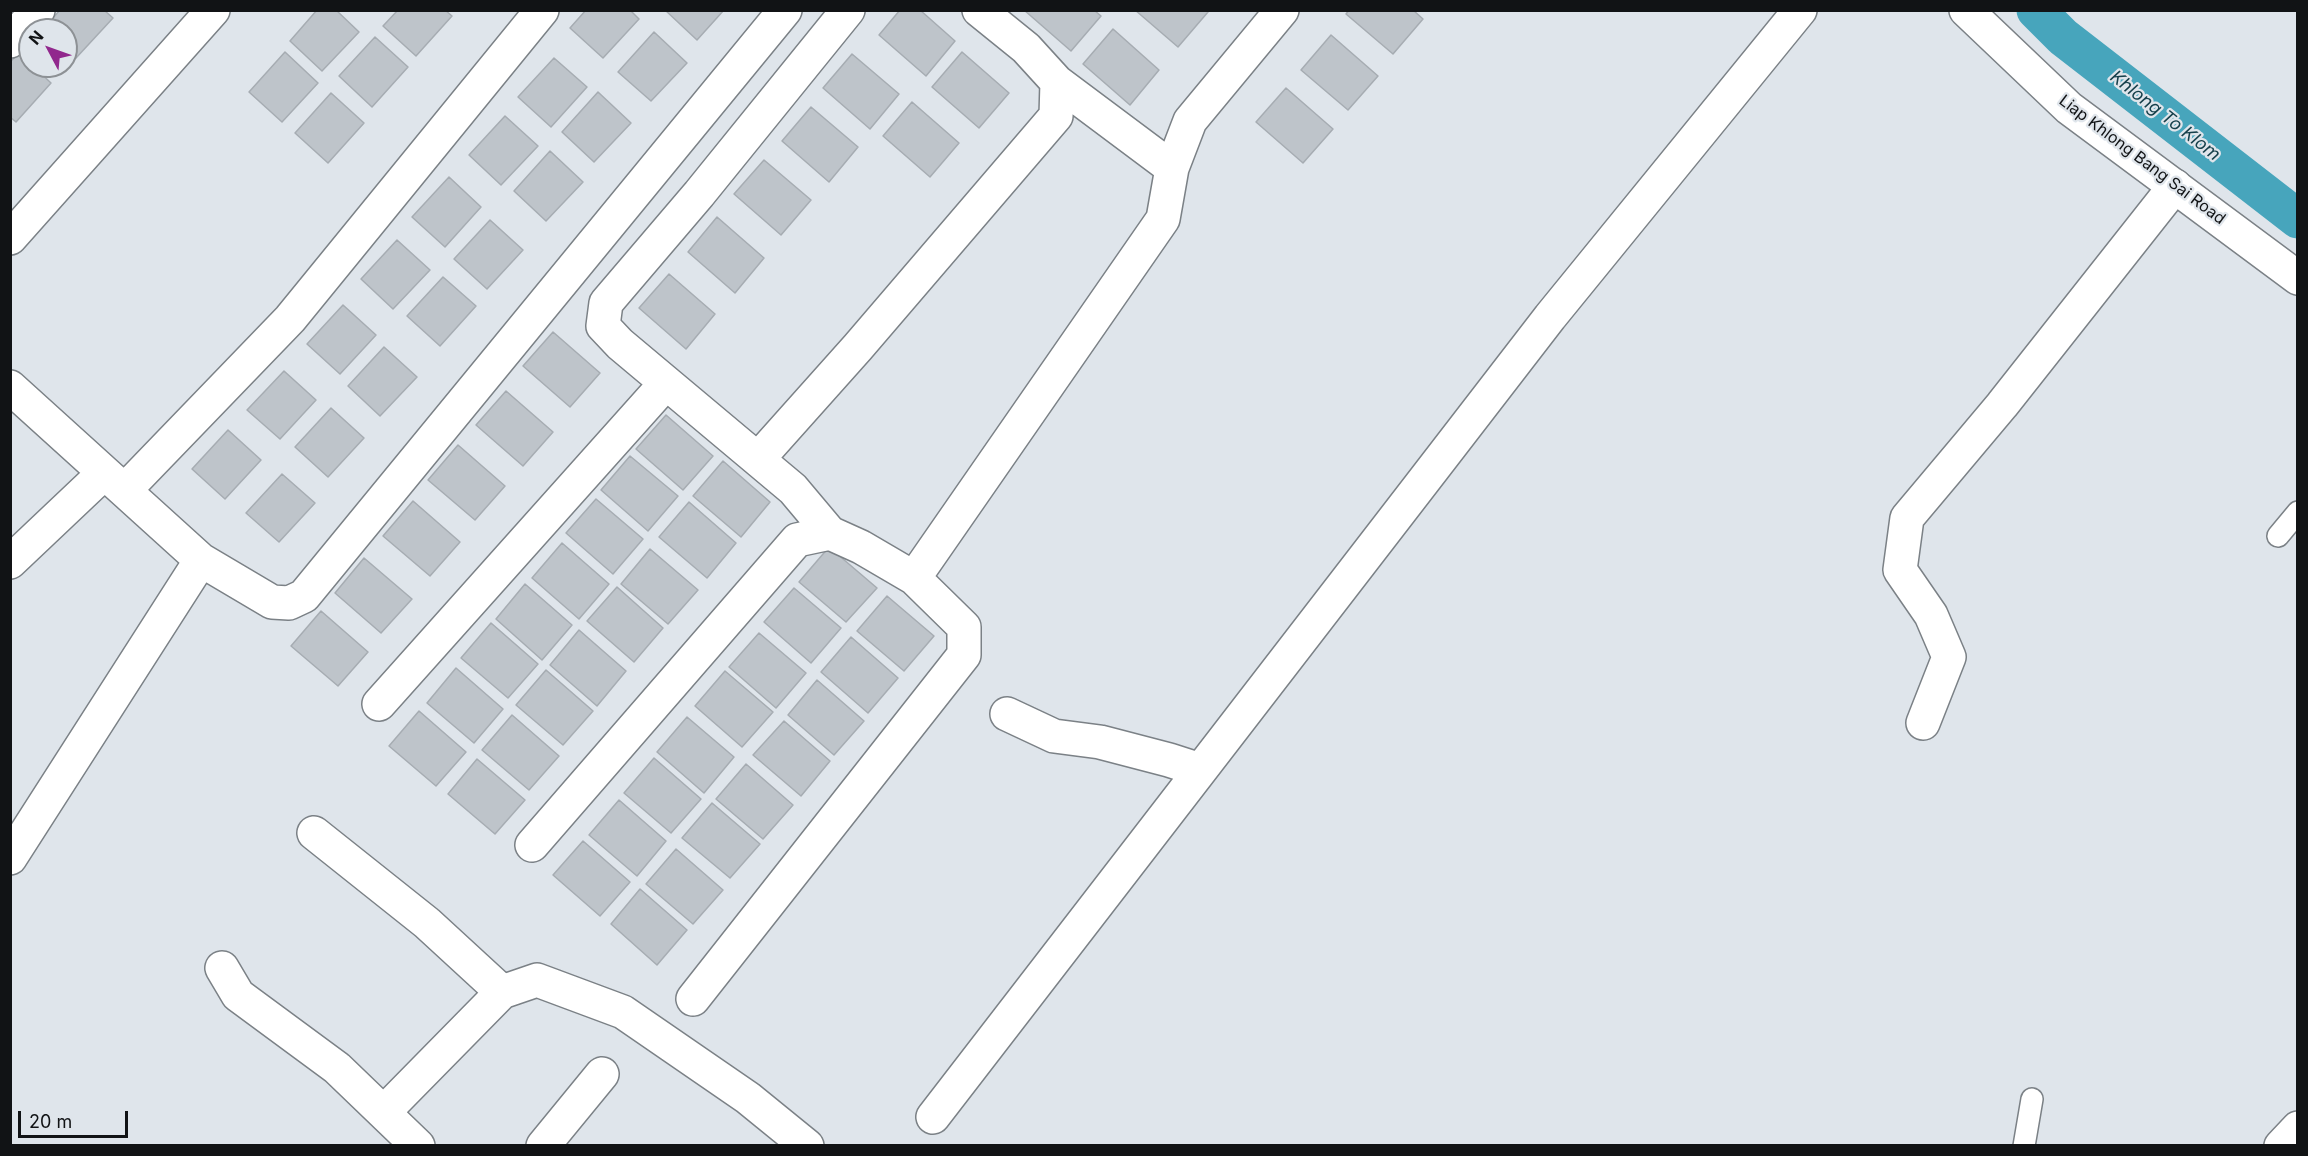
<!DOCTYPE html>
<style>
body{margin:0}
#map{position:relative;width:2308px;height:1156px;overflow:hidden;background:#dfe5eb;font-family:Inter,sans-serif}
canvas{display:block}
.frame{position:absolute;inset:0;border:12px solid #111315;pointer-events:none}
.north{position:absolute;left:18px;top:18px;width:60px;height:60px;box-sizing:border-box;background:#dfe5eb;border:2px solid #8d9195;border-radius:50%;rotate:311deg;font-size:16px;font-weight:700;line-height:24px;text-align:center;color:#111315}
.north::after{content:'';display:block;margin:auto;width:21px;height:27px;background:#91288d;clip-path:polygon(50% 0,100% 100%,50% 72%,0 100%)}
.scale{position:absolute;left:18px;top:1111px;width:110px;height:27px;box-sizing:border-box;border:3px solid #111315;border-top:0;padding-left:8px;font-size:18px;line-height:21px;white-space:nowrap;color:#111315;-webkit-text-stroke:4px #dfe5eb;paint-order:stroke}
</style>
<div id="map">
<canvas width="2308" height="1156"></canvas>
<div class="frame"></div>
<div class="north">N</div>
<div class="scale">20 m</div>
</div>
<script>
const ctx = document.querySelector('canvas').getContext('2d');
ctx.lineJoin = 'round';
function trace(path, color, width, dash) { ctx.strokeStyle = color; ctx.lineWidth = width; ctx.lineCap = dash ? 'butt' : 'round'; ctx.setLineDash(dash || []); ctx.stroke(path); }
function paint(path, color) { ctx.fillStyle = color; ctx.fill(path, 'evenodd'); }
function label(font, color, halo, rows, align = 'center') {
  ctx.font = font + ' Inter,sans-serif'; ctx.lineWidth = 4.5; ctx.setLineDash([]); ctx.textBaseline = 'middle'; ctx.strokeStyle = halo; ctx.fillStyle = color; for (const [text, x, y, turn = 0] of rows) {
    ctx.save(); ctx.translate(x, y); ctx.rotate((+turn || 0) * Math.PI / 180); ctx.textAlign = isNaN(turn) ? turn : align; if (halo) ctx.strokeText(text, 0, 0); ctx.fillText(text, 0, 0); ctx.restore();
  }
}
trace(new Path2D(`
 M2036,10L2063,37L2298,219`), '#47a5bc', 39);
const building = new Path2D(`
 M60,10H104L113,18L76,58L66,49V30H46L44,28Z
 M317,10H336L359,32L322,71L290,41Z
 M398,10H445L452,16L416,56L383,26Z
 M586,10H630L639,19L603,58L570,28Z
 M665,10H724L697,40Z
 M900,10H920L955,41L926,76L879,35Z
 M1024,10H1094L1101,16L1071,51Z
 M1135,10H1205L1208,12L1178,47Z
 M1349,10H1413L1423,19L1393,54L1346,14Z
 M1113,29L1159,70L1130,105L1083,64Z
 M654,32L687,63L651,101L618,72Z
 M1331,35L1378,76L1348,110L1301,70Z
 M375,37L408,67L372,107L339,76Z
 M285,52L318,83L282,122L249,92Z
 M962,52L1009,93L979,128L932,87Z
 M19,53L30,63V66H33L51,83L16,122L10,117V62Z
 M852,54L899,94L870,129L823,88Z
 M554,58L587,87L551,127L518,97Z
 M1286,88L1333,129L1303,163L1256,122Z
 M598,92L631,123L594,162L562,132Z
 M331,93L364,123L328,163L295,133Z
 M912,102L959,143L930,177L883,136Z
 M811,107L858,147L829,182L782,141Z
 M505,116L538,146L501,185L469,155Z
 M550,151L583,182L546,221L514,191Z
 M764,160L811,200L781,235L734,194Z
 M449,177L481,207L445,247L412,217Z
 M717,217L764,258L735,293L688,252Z
 M490,220L523,250L487,289L454,259Z
 M397,240L430,270L393,309L361,279Z
 M669,274L715,314L686,349L639,308Z
 M443,277L476,306L440,346L407,316Z
 M343,305L376,335L340,374L307,344Z
 M553,332L600,373L570,407L523,366Z
 M384,347L417,377L380,416L348,386Z
 M284,371L316,400L280,439L247,410Z
 M506,391L553,432L523,466L476,425Z
 M331,408L364,438L328,477L295,447Z
 M666,415L713,456L683,490L636,449Z
 M228,430L261,460L225,499L192,469Z
 M458,445L505,486L475,520L428,480Z
 M630,456L678,496L648,531L601,490Z
 M723,461L770,502L741,537L693,496Z
 M282,474L315,503L279,542L246,513Z
 M596,499L643,539L613,574L566,533Z
 M413,501L460,542L430,576L383,536Z
 M689,502L736,543L707,578L659,537Z
 M562,543L609,584L579,619L532,578Z
 M829,547L877,588L846,622L799,582Z
 M650,549L698,590L668,624L621,584Z
 M364,558L412,599L381,633L335,593Z
 M525,584L572,625L542,660L496,619Z
 M617,587L663,628L634,662L587,621Z
 M794,588L841,628L811,663L764,622Z
 M887,596L934,636L904,671L857,631Z
 M321,611L368,652L338,686L291,646Z
 M491,623L538,664L508,698L461,658Z
 M579,630L626,671L597,706L550,665Z
 M759,633L806,673L776,708L729,667Z
 M851,637L898,678L868,713L821,672Z
 M456,668L503,709L474,743L427,703Z
 M546,670L593,711L563,745L516,705Z
 M725,671L773,712L742,747L695,706Z
 M817,680L864,721L834,755L788,715Z
 M419,711L466,752L436,786L389,746Z
 M512,715L559,756L529,790L482,750Z
 M687,717L734,757L704,793L657,752Z
 M784,721L830,761L801,796L753,755Z
 M654,758L701,799L671,833L624,793Z
 M477,759L525,800L495,834L448,794Z
 M746,764L793,805L763,839L716,799Z
 M619,800L666,841L637,876L589,835Z
 M712,803L760,844L730,878L682,838Z
 M583,841L630,882L600,916L553,875Z
 M676,849L723,890L693,924L646,884Z
 M640,889L687,930L657,965L611,924Z`);
paint(building, '#bec4ca');
trace(building, '#a6acb2', 1.5);
const lane = new Path2D(`
 M2278,536L2298,512
 M2024,1146L2032,1099`);
const street = new Path2D(`
 M10,41L38,10
 M1057,82L1172,168
 M10,238L213,10
 M10,387L201,560L272,602L289,603L304,596L785,10
 M758,459L858,347L1056,116L1057,82L1026,48L979,10
 M125,490L290,319L542,10
 M830,533L793,489L620,344L603,326L606,303L699,194L848,10
 M10,562L104,473
 M914,578L1163,219L1172,168L1190,121L1282,10
 M379,704L666,383
 M1007,714L1054,736L1100,742L1169,760L1200,770
 M1923,723L1949,657L1931,615L1900,570L1907,518L2002,405L2175,186
 M314,833L427,923L502,992
 M532,845L797,540L830,533L861,547L914,578L964,627V655L693,999
 M10,858L201,560
 M222,968L238,995L337,1068L418,1146
 M384,1112L502,992L537,980L623,1012L748,1098L807,1146
 M933,1117L1550,317L1800,10
 M543,1146L602,1074`);
const secondary = new Path2D(`
 M1966,10L2069,108L2298,278
 M2281,1146L2298,1128`);
trace(lane, '#7b8186', 24);
trace(street, '#7b8186', 36);
trace(secondary, '#7b8186', 36);
trace(lane, '#fff', 21);
trace(street, '#fff', 33);
trace(secondary, '#fff', 33);
label('16px', '#111315', '#dfe5eb', [
 ["Liap Khlong Bang Sai Road",2142,160,37]
]);
label('italic 18px', '#16404b', '#dfe5eb', [
 ["Khlong To Klom",2165,116,38]
]);
</script>
